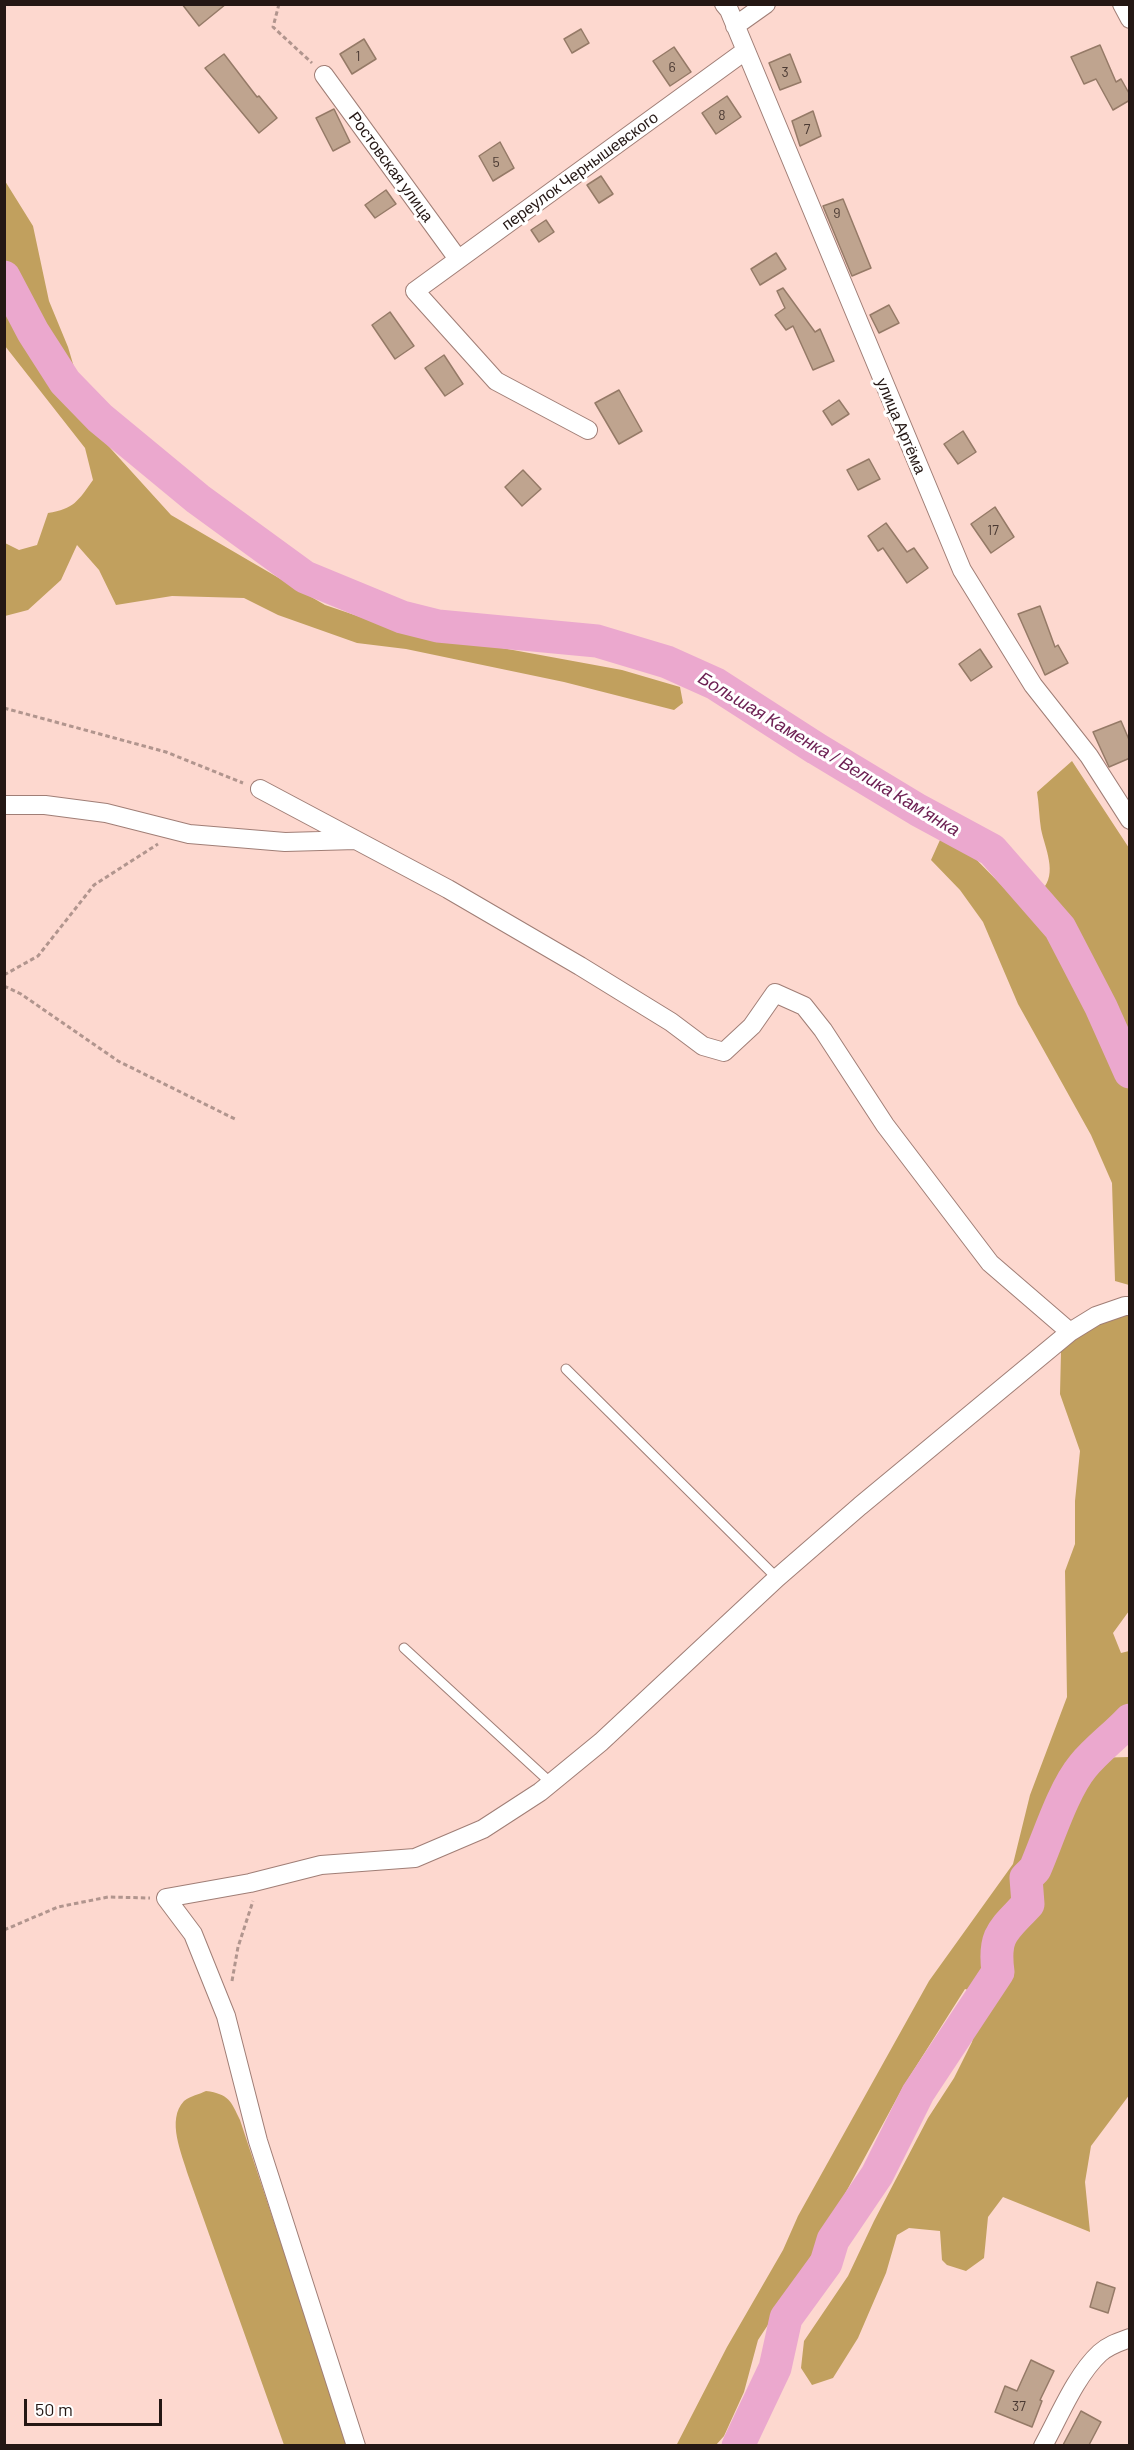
<!DOCTYPE html>
<meta charset="utf-8">
<style>
body{margin:0}
#map{position:relative;width:1134px;height:2450px;overflow:hidden;background:#fdd8cf;font-family:Barlow,sans-serif}
canvas{display:block}
.frame{position:absolute;inset:0;border:6px solid #241714;pointer-events:none}
.scale{position:absolute;left:24px;top:2399px;width:138px;height:27px;box-sizing:border-box;border:3px solid #241714;border-top:0;padding-left:8px;font-size:18px;line-height:21px;white-space:nowrap;color:#241714;-webkit-text-stroke:4px #fff;paint-order:stroke}
</style>
<div id="map">
<canvas width="1134" height="2450"></canvas>
<div class="frame"></div>
<div class="scale">50 m</div>
</div>
<script>
const ctx = document.querySelector('canvas').getContext('2d');
ctx.lineJoin = 'round';
function paint(path, color) { ctx.fillStyle = color; ctx.fill(path, 'evenodd'); }
function trace(path, color, width, dash) { ctx.strokeStyle = color; ctx.lineWidth = width; ctx.lineCap = dash ? 'butt' : 'round'; ctx.setLineDash(dash || []); ctx.stroke(path); }
function label(font, color, halo, rows, align = 'center') {
  ctx.font = font + ' Barlow,sans-serif'; ctx.lineWidth = 6; ctx.setLineDash([]); ctx.textBaseline = 'middle'; ctx.strokeStyle = halo; ctx.fillStyle = color; for (const [text, x, y, turn = 0] of rows) {
    ctx.save(); ctx.translate(x, y); ctx.rotate((+turn || 0) * Math.PI / 180); ctx.textAlign = isNaN(turn) ? turn : align; if (halo) ctx.strokeText(text, 0, 0); ctx.fillText(text, 0, 0); ctx.restore();
  }
}
paint(new Path2D(`
 M5,181L33,226L49,301L68,347L92,428L171,515L325,605L393,628L622,670L680,687L683,703L674,710L564,682L406,649L357,643L278,615L244,598L172,596L116,605L99,570L77,545L61,580L28,610L5,616V543L19,550L37,545L48,513C74,509 78,501 93,480L85,448L5,346Z
 M1072,761L1129,848V1285L1115,1281L1112,1183L1091,1135L1018,1004L983,922L960,890L931,860L940,840L959,842L1019,903C1030,902 1034,899 1042,890C1058,873 1045,849 1041,829C1039,816 1039,804 1037,792Z
 M1129,1313V1611L1113,1633L1121,1653L1129,1651V1720L1112,1739L1096,1750L1091,1758L1129,1757L1130,2094L1091,2146L1085,2182L1090,2232L1003,2197L988,2217L984,2258L966,2271L947,2265L942,2260L940,2231L909,2228L897,2235L886,2273L858,2338L833,2378L812,2385L801,2368L804,2341L848,2276L874,2221L928,2118L954,2078L972,2042L980,2011L982,1994L965,1989L903,2087L802,2273L758,2340L744,2392L724,2436L716,2445L676,2446L727,2347L783,2250L798,2216L929,1981L1013,1864L1030,1795L1067,1697L1065,1571L1075,1544V1501L1080,1451L1060,1394L1061,1352L1084,1327Z
 M206,2091C229,2094 231,2101 240,2120L348,2445H284L188,2175C182,2154 166,2120 184,2101C190,2096 200,2094 206,2091Z`), '#c1a05e');
trace(new Path2D(`
 M4,277L33,332L65,382L100,418L198,499L305,577L402,617L438,626L597,641L667,662L716,684L817,749L918,810L992,850L1060,928L1101,1007L1130,1072
 M738,2446L775,2368L786,2318L826,2263L833,2240L877,2175L918,2093L998,1972C993,1934 1004,1930 1028,1904L1026,1878L1035,1869C1048,1839 1063,1790 1083,1766C1097,1749 1114,1737 1130,1720`), '#eba8ce', 33);
const building = new Path2D(`
 M182,4H226L199,26Z
 M581,29L589,43L572,53L564,39Z
 M364,39L376,59L352,74L340,54Z
 M1100,45L1116,82L1121,79L1130,95V100L1113,110L1096,79L1084,84L1071,57Z
 M674,47L691,72L670,86L653,61Z
 M224,54L257,97L259,96L277,118L259,133L205,68Z
 M790,54L801,82L780,90L769,63Z
 M727,96L741,117L716,134L702,113Z
 M334,109L350,142L333,151L316,118Z
 M813,111L821,136L800,146L792,121Z
 M500,142L514,168L493,181L479,156Z
 M601,176L613,194L599,203L587,185Z
 M386,190L396,204L375,218L365,205Z
 M843,199L871,268L852,276L823,206Z
 M546,220L554,232L539,242L531,230Z
 M776,253L786,269L760,285L751,269Z
 M783,288L815,332L820,329L834,361L813,370L793,326L786,330L775,315L785,308L777,291Z
 M889,305L899,323L879,333L870,315Z
 M390,312L414,346L395,359L372,325Z
 M444,355L463,384L445,396L425,368Z
 M619,390L642,431L619,444L595,403Z
 M839,400L849,414L832,425L823,411Z
 M963,431L976,452L958,464L944,444Z
 M869,459L880,479L858,490L847,470Z
 M523,470L541,489L522,506L505,487Z
 M995,507L1014,537L991,553L971,524Z
 M886,523L907,552L914,548L928,568L907,583L883,548L878,551L868,536Z
 M1040,606L1055,647L1058,645L1068,663L1045,675L1018,614Z
 M980,649L992,667L971,681L959,664Z
 M1121,721L1130,742V758L1109,767L1093,732Z
 M1097,2282L1115,2288L1108,2313L1090,2307Z
 M1031,2360L1054,2371L1040,2400L1042,2401L1032,2427L995,2412L1005,2386L1017,2391Z
 M1081,2411L1101,2422L1089,2445H1063Z`);
paint(building, '#bfa48f');
trace(building, '#957a67', 1.5);
const service = new Path2D(`
 M566,1369L777,1578
 M404,1648L551,1783`);
const minor = new Path2D(`
 M724,4L729,10L962,570L1033,685L1089,756L1130,820
 M1122,4L1130,19
 M735,26L766,4
 M324,75L458,259
 M588,430L496,381L415,291L745,51
 M260,789L448,889L580,966L671,1022L703,1046L724,1052L752,1026L775,993L804,1006L823,1030L885,1125L990,1263L1070,1332L1096,1316L1125,1306H1130
 M4,805H45L106,813L189,834L285,842L356,840
 M356,2446L258,2141L226,2016L193,1934L166,1898L250,1883L321,1865L415,1858L483,1829L540,1792L601,1742L777,1578L860,1506L1070,1332
 M1043,2446C1059,2417 1076,2375 1100,2353C1109,2345 1119,2342 1130,2338`);
trace(service, '#a07e76', 11);
trace(minor, '#a07e76', 20);
trace(new Path2D(`
 M279,4L273,27L312,63
 M4,708L166,752L243,783
 M4,975L38,956L94,885L158,844
 M4,986L21,994L118,1061L237,1120
 M4,1930L58,1907L108,1897L150,1898
 M232,1981L238,1947L253,1901`), '#b1958e', 3, [4.5, 3]);
trace(service, '#fff', 9);
trace(minor, '#fff', 18);
label('14px', '#4b3a33', null, [
 ["1",358,56],
 ["6",672,67],
 ["3",785,72],
 ["8",722,115],
 ["7",807,129],
 ["5",496,162],
 ["9",837,213],
 ["17",993,530],
 ["37",1019,2406]
]);
label('16px', '#241714', '#fff', [
 ["Ростовская улица",391,167,54],
 ["переулок Чернышевского",580,171,-36],
 ["улица Артёма",901,426,67]
]);
label('italic 18px', '#6c1f52', '#fff', [
 ["Большая Каменка / Велика Кам'янка",829,754,31]
]);
</script>
